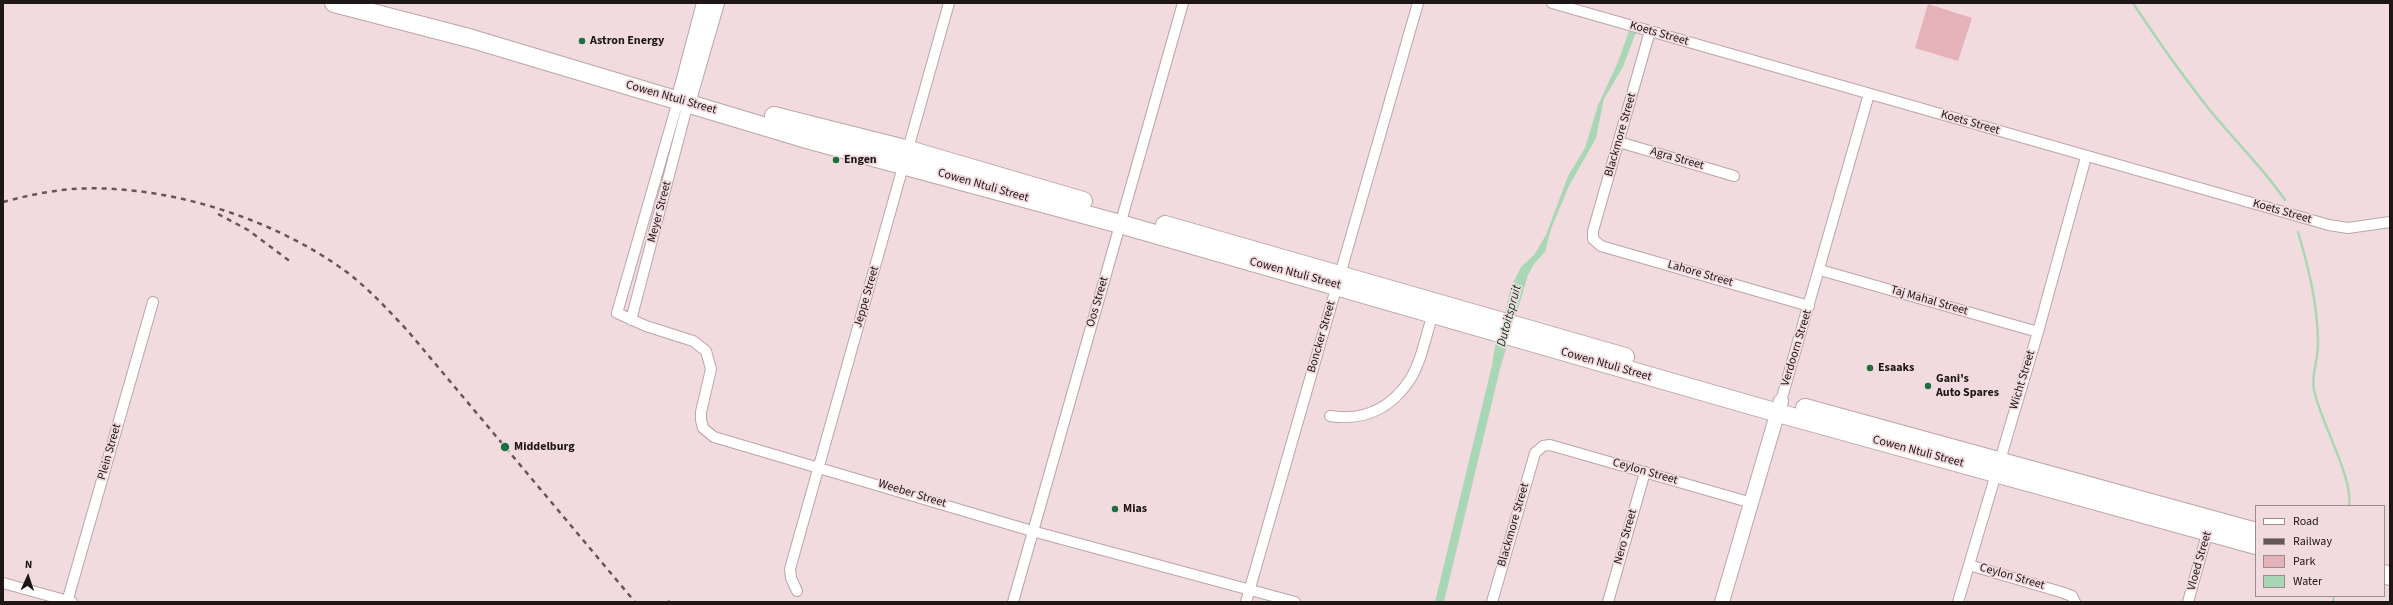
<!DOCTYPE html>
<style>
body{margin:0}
#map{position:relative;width:2393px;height:605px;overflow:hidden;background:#f2dbde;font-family:"Source Sans 3",sans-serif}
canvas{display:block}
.frame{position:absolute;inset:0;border:4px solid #1e1617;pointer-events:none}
.legend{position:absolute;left:2255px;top:505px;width:130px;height:92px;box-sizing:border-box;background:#f2dbde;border:1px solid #9d8c8e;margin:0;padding:5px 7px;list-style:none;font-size:12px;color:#1e1617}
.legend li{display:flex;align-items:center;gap:8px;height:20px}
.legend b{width:20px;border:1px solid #9d8c8e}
.north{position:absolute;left:8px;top:557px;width:40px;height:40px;-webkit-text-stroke:3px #f2dbde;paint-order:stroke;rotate:3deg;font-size:11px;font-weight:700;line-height:16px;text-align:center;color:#1e1617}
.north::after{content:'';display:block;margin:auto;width:14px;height:18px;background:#1e1617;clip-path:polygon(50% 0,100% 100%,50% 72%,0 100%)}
</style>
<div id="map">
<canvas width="2393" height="605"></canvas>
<div class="frame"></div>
<ul class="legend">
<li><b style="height:5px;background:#fff"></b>Road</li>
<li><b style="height:5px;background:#645759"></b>Railway</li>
<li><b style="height:11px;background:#e5b2b9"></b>Park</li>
<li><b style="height:11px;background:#a9d7b6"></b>Water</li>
</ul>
<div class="north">N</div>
</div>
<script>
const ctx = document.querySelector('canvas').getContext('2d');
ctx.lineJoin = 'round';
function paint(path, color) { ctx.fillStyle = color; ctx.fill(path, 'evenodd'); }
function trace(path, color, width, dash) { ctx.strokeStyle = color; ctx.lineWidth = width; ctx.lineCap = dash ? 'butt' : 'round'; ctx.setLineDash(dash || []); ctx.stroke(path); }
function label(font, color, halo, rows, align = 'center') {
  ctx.font = font + ' "Source Sans 3",sans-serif'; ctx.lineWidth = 3.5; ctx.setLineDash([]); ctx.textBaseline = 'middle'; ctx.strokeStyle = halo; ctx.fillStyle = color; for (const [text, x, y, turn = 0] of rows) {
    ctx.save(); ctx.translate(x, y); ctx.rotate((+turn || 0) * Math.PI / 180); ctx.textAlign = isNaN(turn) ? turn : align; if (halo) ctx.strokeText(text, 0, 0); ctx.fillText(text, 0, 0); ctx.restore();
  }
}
paint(new Path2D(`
 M1928,4L1972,18L1958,61L1915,48Z`), '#e5b2b9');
paint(new Path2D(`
 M1629,31L1636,32L1623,67L1604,99L1596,138L1569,186L1551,229L1545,252L1534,264L1528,275L1500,369L1444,602H1435L1492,365L1495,346L1501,331L1511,287L1521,267L1534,255L1546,235L1568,176L1585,148L1598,105L1618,62Z`), '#a9d7b6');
trace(new Path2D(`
 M2133,3C2158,41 2184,78 2213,114C2237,143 2264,169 2285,200
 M2298,232C2309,269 2318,306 2318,345C2318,360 2311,375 2314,390C2320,421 2354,479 2349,506
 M2333,602L2334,596`), '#a9d7b6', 2.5);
const street = new Path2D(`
 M1552,3L2329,225L2348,228L2390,222
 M1650,31L1593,231V239L1601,246L1809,306
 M678,101L617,313L646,326L693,341L706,351L711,369L701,412V420L703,428L714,437L1032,531L1295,602
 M1619,142L1734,176
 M1820,270L2038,332
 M631,320L688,103
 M1781,401L1869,94
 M1330,416C1363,421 1390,409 1409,381C1421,364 1426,334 1433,314
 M1969,565L2061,592L2072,596L2075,602
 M3,583L72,602
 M797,591L791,578L790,569L949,3
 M67,602L153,302
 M1013,602L1183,3
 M1246,602L1418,3
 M1492,602L1535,453L1543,446L1550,445L1752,503
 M1608,602L1645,472
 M1958,602L2038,332L2086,157
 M2188,602L2209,527`);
const secondary = new Path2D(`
 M678,101L704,3
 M688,103L717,3
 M1722,602L1781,401`);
const highway = new Path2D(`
 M334,3L469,38L803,138L1120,224L1778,413L2256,545
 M774,116L909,150L1083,201
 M1165,225L1625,357
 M1805,408L2256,532
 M2384,574L2390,576`);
trace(street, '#baa5a7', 12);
trace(secondary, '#baa5a7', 16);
trace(highway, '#baa5a7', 20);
trace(street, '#fff', 10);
trace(secondary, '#fff', 14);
trace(highway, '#fff', 18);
trace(new Path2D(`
 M3,202C26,196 48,191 72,189C164,183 274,218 348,273C370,290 388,310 407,330L635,602
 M218,214L248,230L291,262
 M668,601L669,602`), '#645759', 2.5, [5, 5]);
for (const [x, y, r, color] of [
 [582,41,4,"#1e6f40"],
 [836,160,4,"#1e6f40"],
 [1870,368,4,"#1e6f40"],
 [1928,386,4,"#1e6f40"],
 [505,447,5,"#1e6f40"],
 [1115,509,4,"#1e6f40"]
]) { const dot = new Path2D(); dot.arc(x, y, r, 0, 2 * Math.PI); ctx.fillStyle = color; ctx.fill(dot); trace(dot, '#f2dbde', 1.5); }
label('12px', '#1e1617', '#f2dbde', [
 ["Koets Street",1659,34,16],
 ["Cowen Ntuli Street",671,98,16],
 ["Koets Street",1970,123,16],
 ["Blackmore Street",1621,135,-74],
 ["Agra Street",1677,159,16],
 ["Cowen Ntuli Street",983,186,16],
 ["Meyer Street",660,212,-75],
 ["Koets Street",2282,212,16],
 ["Cowen Ntuli Street",1295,274,15],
 ["Lahore Street",1700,274,16],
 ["Jeppe Street",867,297,-74],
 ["Taj Mahal Street",1929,301,16],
 ["Oos Street",1098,302,-74],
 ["Boncker Street",1322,337,-74],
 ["Verdoorn Street",1797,348,-73],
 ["Cowen Ntuli Street",1606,365,16],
 ["Wicht Street",2023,380,-73],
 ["Plein Street",110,452,-74],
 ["Cowen Ntuli Street",1918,452,15],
 ["Ceylon Street",1645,472,16],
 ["Weeber Street",912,494,17],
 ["Blackmore Street",1514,525,-74],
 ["Nero Street",1626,537,-74],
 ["Vloed Street",2200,561,-74],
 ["Ceylon Street",2012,577,16]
]);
label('bold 12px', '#1e1617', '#f2dbde', [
 ["Astron Energy",590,41],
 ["Engen",844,160],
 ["Esaaks",1878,368],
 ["Gani's",1936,379],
 ["Auto Spares",1936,393],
 ["Middelburg",514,447],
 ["Mias",1123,509]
], 'left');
label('italic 13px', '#023c1d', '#f2dbde', [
 ["Dutoitspruit",1510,316,-75]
]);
</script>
